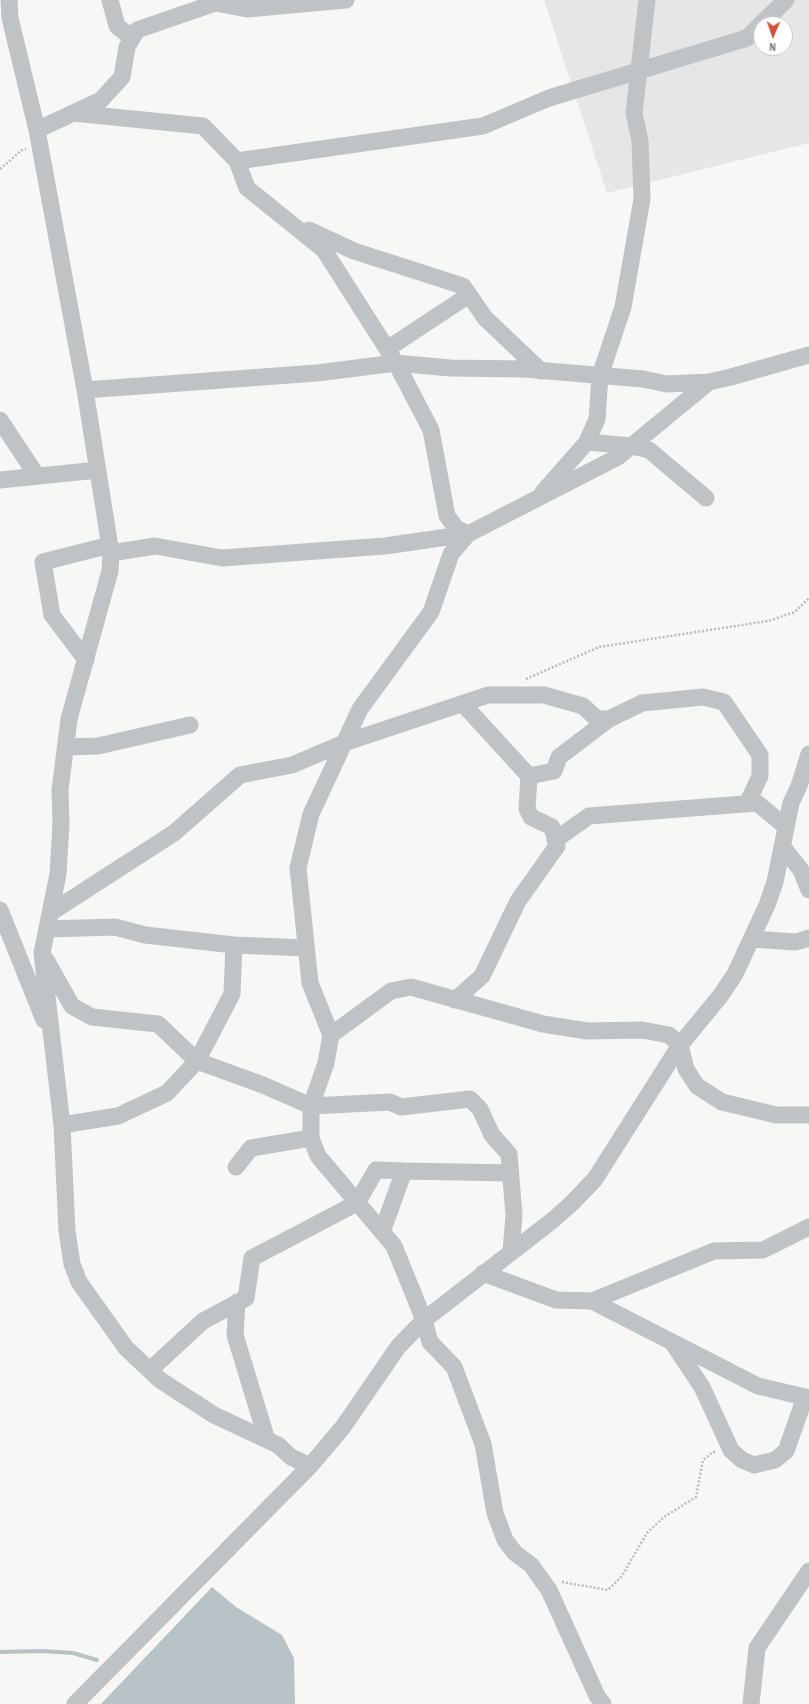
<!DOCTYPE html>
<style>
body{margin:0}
#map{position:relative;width:809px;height:1704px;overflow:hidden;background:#f7f7f5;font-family:"Archivo Narrow",sans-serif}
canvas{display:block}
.north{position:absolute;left:753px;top:16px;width:40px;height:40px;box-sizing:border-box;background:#fff;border:1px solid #c3c9cd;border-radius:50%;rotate:182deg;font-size:11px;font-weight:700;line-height:16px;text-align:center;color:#697983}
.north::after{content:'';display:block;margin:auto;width:14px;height:18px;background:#d54f37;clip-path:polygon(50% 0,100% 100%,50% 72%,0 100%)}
</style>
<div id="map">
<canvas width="809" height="1704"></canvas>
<div class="north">N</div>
</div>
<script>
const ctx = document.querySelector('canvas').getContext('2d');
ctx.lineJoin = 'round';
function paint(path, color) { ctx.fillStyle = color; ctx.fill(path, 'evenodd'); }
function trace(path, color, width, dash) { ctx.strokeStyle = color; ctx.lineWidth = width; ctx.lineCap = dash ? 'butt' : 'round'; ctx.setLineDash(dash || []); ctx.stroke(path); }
paint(new Path2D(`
 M544,0H809V143L607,193ZM761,24H785V48H761Z`), '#e5e6e5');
paint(new Path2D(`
 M212,1587L236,1607L282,1635L294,1658L295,1704H101Z`), '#b7c3c6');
trace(new Path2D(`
 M0,1652L42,1651L73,1653L97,1660`), '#b7c3c6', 4);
trace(new Path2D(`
 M0,169L22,150L26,149
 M526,679L599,647L768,621L795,612L809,598
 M562,1582L608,1590L622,1576L647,1533L664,1517L696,1497L703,1460L713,1452L717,1451`), '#b9bcbe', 2.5, [2, 2]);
trace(new Path2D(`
 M9,0L10,18L37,130L85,390L111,553L110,571L69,719L60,790L61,824L58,874L42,953L62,1125L67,1231L72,1264L79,1282L126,1348L160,1380L214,1415L278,1445L291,1457L310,1466
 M110,0L117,26L132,38
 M216,3L247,9L346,0
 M761,24L786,0
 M73,113L203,126L237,161L483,126L549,98L747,38L761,24
 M37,130L101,100L122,77L127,47L137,30L224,0
 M237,161L247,188L324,250L396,363L431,430L447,516L456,528L468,534
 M309,230L354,251L463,286L485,318L541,371
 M387,349L469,295
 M85,390L317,373L396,363L450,368L524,369L643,379L667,384L709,382L731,377L809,355
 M0,420L37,476
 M587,442L632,446L649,450L706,498
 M0,480L98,470
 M543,492L587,442L597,419L600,376L623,307L642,199L640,141L634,113L647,0
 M111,553L155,546L222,558L385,546L468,534
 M86,660L52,615L43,562L110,545
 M463,704L529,776L554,771L559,757L609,719
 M66,747L98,746L190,725
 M555,840L589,816L757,803L785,826
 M782,846L801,870L809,890
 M0,910L44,1020
 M50,913L174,833L240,775L292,765L344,743L488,695H544L583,706L597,719H609L642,703L703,697L724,702L760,755V776L747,804
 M47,929L115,927L145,935L234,945L306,948
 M752,939L796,942L809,938
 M46,960L72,1006L92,1017L158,1024L197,1061L263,1085L311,1106L390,1102L401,1107L470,1099L480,1109L492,1135L509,1154L514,1215L511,1252
 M455,1000L482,976L518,901L557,846L552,827L531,817L527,809L529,776
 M331,1035L391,991L411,987L543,1024L587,1031L642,1030L669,1035L680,1045L686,1069L697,1086L722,1102L776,1115H809
 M62,1125L118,1116L167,1093L197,1061L232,994L234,945
 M236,1167L251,1148L311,1138
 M382,1232L404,1171L510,1173
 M483,1273L556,1300L592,1301L714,1251L763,1250L809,1227
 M592,1301L758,1386L809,1398
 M237,1302L235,1335L267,1440
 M672,1342L702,1387L731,1450L742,1460L754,1465L775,1460L786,1451L805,1397
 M150,1370L203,1321L246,1298L252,1258L357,1203L376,1170L404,1171
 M75,1704L310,1466L343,1427L398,1347L424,1320L553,1220L573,1202L595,1179L680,1045L721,995L735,974L767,905L775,882L791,803L799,786L809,754
 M603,1704L597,1696L549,1590L531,1565L515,1553L505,1540L495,1513L483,1444L454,1367L430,1342L424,1320L394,1246L318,1156L311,1138V1106L326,1063L331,1035L310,983L298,868L311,814L360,709L431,612L451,554L468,534L618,457L709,382
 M751,1704L757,1648L809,1571`), '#bfc3c6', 17);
</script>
